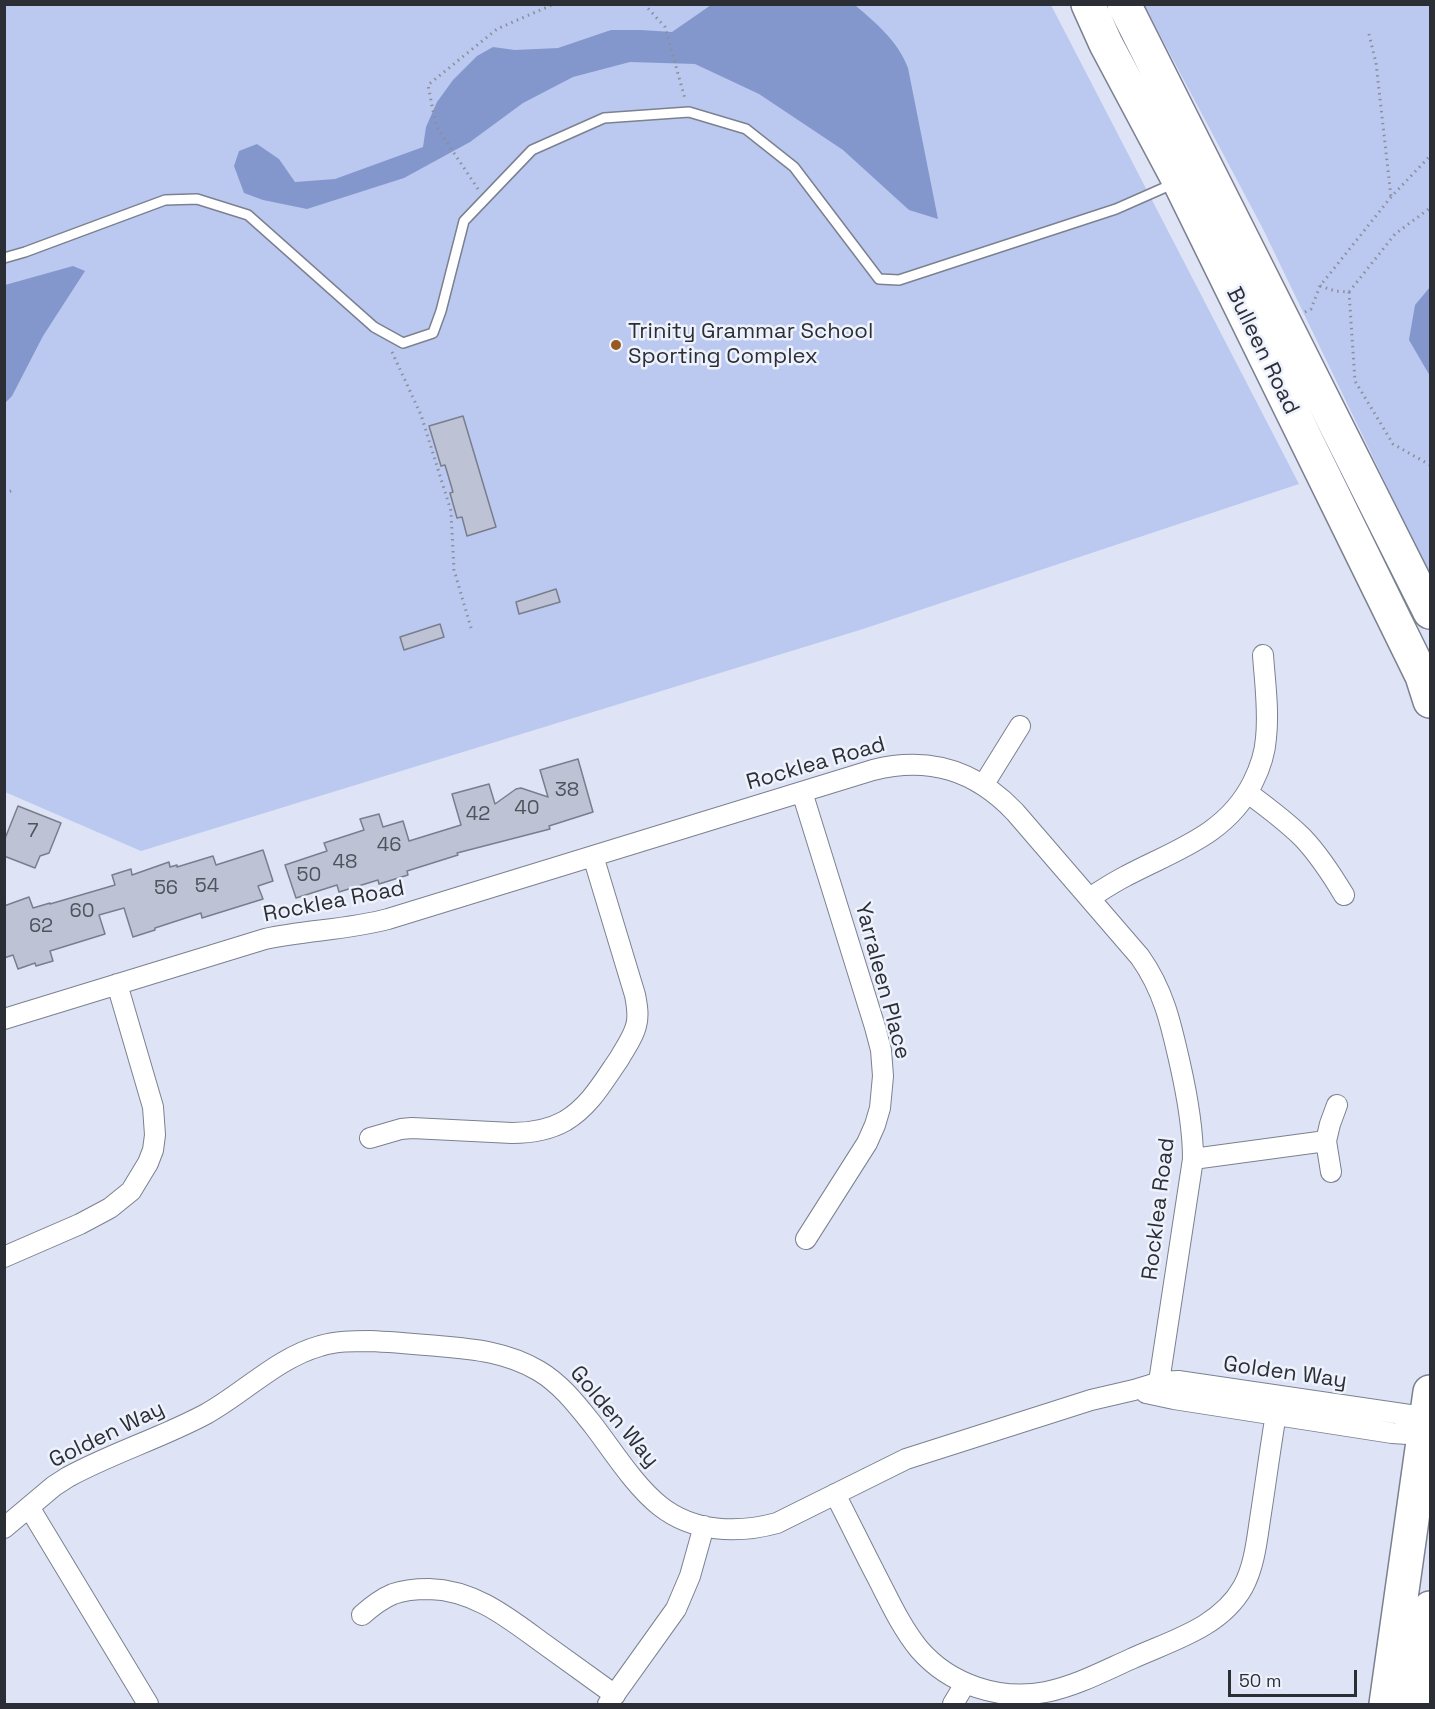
<!DOCTYPE html>
<style>
body{margin:0}
#map{position:relative;width:1435px;height:1709px;overflow:hidden;background:#dee4f5;font-family:"Space Grotesk",sans-serif}
canvas{display:block}
.frame{position:absolute;inset:0;border:6px solid #2c2e35;pointer-events:none}
.scale{position:absolute;left:1228px;top:1670px;width:129px;height:27px;box-sizing:border-box;border:3px solid #2c2e35;border-top:0;padding-left:8px;font-size:18px;line-height:21px;white-space:nowrap;color:#2c2e35;-webkit-text-stroke:4px #eef2fc;paint-order:stroke}
</style>
<div id="map">
<canvas width="1435" height="1709"></canvas>
<div class="frame"></div>
<div class="scale">50 m</div>
</div>
<script>
const ctx = document.querySelector('canvas').getContext('2d');
ctx.lineJoin = 'round';
function paint(path, color) { ctx.fillStyle = color; ctx.fill(path, 'evenodd'); }
function trace(path, color, width, dash) { ctx.strokeStyle = color; ctx.lineWidth = width; ctx.lineCap = dash ? 'butt' : 'round'; ctx.setLineDash(dash || []); ctx.stroke(path); }
function label(font, color, halo, rows, align = 'center') {
  ctx.font = font + ' "Space Grotesk",sans-serif'; ctx.lineWidth = 5; ctx.setLineDash([]); ctx.textBaseline = 'middle'; ctx.strokeStyle = halo; ctx.fillStyle = color; for (const [text, x, y, turn = 0] of rows) {
    ctx.save(); ctx.translate(x, y); ctx.rotate((+turn || 0) * Math.PI / 180); ctx.textAlign = isNaN(turn) ? turn : align; if (halo) ctx.strokeText(text, 0, 0); ctx.fillText(text, 0, 0); ctx.restore();
  }
}
paint(new Path2D(`
 M5,5H1051L1299,484L863,629L141,851L5,792Z
 M1144,5H1430V574L1398,509L1263,229Z`), '#bbc9f0');
paint(new Path2D(`
 M711,5H855C876,23 898,41 908,68L938,219L909,210L843,150L759,94L695,64L630,62L573,77L523,103L470,142L404,178L307,209L263,200L244,193L234,166L239,151L257,144L279,159L295,182L335,179L423,147L426,127L437,102L453,80L477,56L493,47L515,50L558,48L611,30H641L672,32Z
 M73,266L85,271L43,336L12,396L5,403V285Z
 M1430,287V376L1409,340L1415,305Z`), '#8497cc');
const building = new Path2D(`
 M463,416L496,527L467,536L462,517L457,518L450,493L453,492L445,465L441,466L429,426Z
 M556,589L560,602L519,614L516,602Z
 M440,624L444,637L404,650L400,637Z
 M578,759L593,812L549,826L550,829L457,853L458,855L407,871L408,875L379,884L378,880L339,892L337,885L296,898L285,865L327,851L324,843L364,830L360,819L379,814L383,827L403,821L409,841L461,825L452,794L489,784L495,804L516,789L521,788L548,797L540,770Z
 M18,806L61,823L49,853L40,856L35,868L4,856V841Z
 M263,850L273,881L258,886L263,899L202,918L201,913L155,928V930L133,937L124,908L99,915L105,934L50,951L53,961L36,966L35,963L18,969L13,955L4,958V906L29,897L33,908L50,903V904L115,885L112,875L131,869L132,875L169,862L170,867L177,865V867L213,856L216,865Z`);
paint(building, '#bdc3d4');
trace(building, '#797e8e', 1.5);
const lane = new Path2D(`
 M4,258L25,252L165,200L197,199L248,215L374,327L403,343L433,333L441,311L464,221L532,150L604,118L689,112L746,129L794,167L879,279L899,280L1116,209L1175,183`);
const street = new Path2D(`
 M984,784L1020,726
 M802,792L875,1027L881,1050L883,1076L880,1108L875,1125L867,1143L806,1239
 M1248,793C1267,807 1286,821 1303,838C1319,855 1332,875 1344,895
 M1091,897C1102,890 1114,882 1126,876C1175,850 1227,835 1253,782C1260,768 1265,753 1266,738C1269,711 1265,683 1263,655
 M4,1019L265,939C306,930 347,930 388,919L873,770C929,756 975,770 1015,812L1140,957C1164,991 1171,1024 1180,1064C1187,1095 1193,1126 1193,1159L1157,1395
 M370,1138L401,1129L412,1128L512,1133C531,1133 549,1130 565,1121C590,1106 603,1082 619,1059C625,1048 633,1038 636,1026C639,1016 637,1005 635,995L593,856
 M1193,1159L1326,1141
 M1331,1172L1326,1141L1330,1124L1337,1105
 M4,1257L80,1224L110,1208L131,1191L148,1163L153,1150L155,1135L153,1107L117,984
 M1146,1393L1174,1399L1392,1433L1424,1435L1430,1434
 M835,1494C849,1521 862,1548 876,1575C889,1600 901,1627 919,1649C950,1685 1000,1701 1046,1692C1076,1686 1104,1671 1131,1659C1170,1641 1220,1628 1243,1587C1255,1565 1257,1538 1261,1513C1267,1474 1272,1435 1279,1396
 M29,1507L148,1704
 M4,1528L54,1486L68,1477C112,1453 161,1438 206,1414C244,1393 277,1358 320,1346C336,1341 353,1341 370,1341C393,1342 415,1344 438,1346C474,1349 507,1352 539,1371C561,1384 577,1405 593,1425C613,1451 634,1485 660,1506C693,1532 737,1534 777,1523L906,1459L1091,1400L1134,1390L1160,1382L1178,1381L1430,1418
 M362,1615C371,1607 381,1599 393,1594C404,1590 417,1589 429,1589C473,1590 506,1616 540,1641C565,1659 590,1677 615,1695
 M608,1704L676,1609L690,1576L704,1526
 M953,1704L965,1684`);
const highway = new Path2D(`
 M1088,4L1106,44L1179,181L1422,676L1430,701
 M1124,4L1430,612
 M1386,1704L1430,1392
 M1416,1704L1430,1608`);
trace(lane, '#7b8190', 12);
trace(street, '#7b8190', 22);
trace(highway, '#7b8190', 36);
trace(new Path2D(`
 M644,4L665,27L685,99
 M1369,34L1376,63L1391,197
 M478,189L436,126L428,85L497,29L554,4
 M1320,286L1335,291L1349,292L1395,234L1430,208
 M1349,292L1355,381L1393,444L1430,465
 M1305,312L1311,309L1320,286L1391,197L1430,156
 M392,352L421,415L451,511L454,570L472,631
 M4,493L15,490`), '#8b8f9b', 3, [1.5, 4.5]);
trace(lane, '#fff', 9);
trace(street, '#fff', 20);
trace(highway, '#fff', 33);
for (const [x, y, r, color] of [
 [616,345,6,"#97591e"]
]) { const dot = new Path2D(); dot.arc(x, y, r, 0, 2 * Math.PI); ctx.fillStyle = color; ctx.fill(dot); trace(dot, '#eef2fc', 2); }
label('20px', '#50535d', null, [
 ["38",567,791],
 ["40",527,809],
 ["42",478,815],
 ["7",33,832],
 ["46",389,846],
 ["48",345,863],
 ["50",309,876],
 ["54",207,887],
 ["56",166,889],
 ["60",82,912],
 ["62",41,927]
]);
label('22px', '#2c2e35', '#eef2fc', [
 ["Trinity Grammar School",628,332],
 ["Sporting Complex",628,357]
], 'left');
label('22px', '#2c2e35', '#eef2fc', [
 ["Bulleen Road",1262,351,64],
 ["Rocklea Road",816,764,-16],
 ["Rocklea Road",334,902,-11],
 ["Yarraleen Place",882,981,75],
 ["Rocklea Road",1159,1209,-83],
 ["Golden Way",1285,1373,8],
 ["Golden Way",614,1417,50],
 ["Golden Way",107,1435,-26]
]);
</script>
